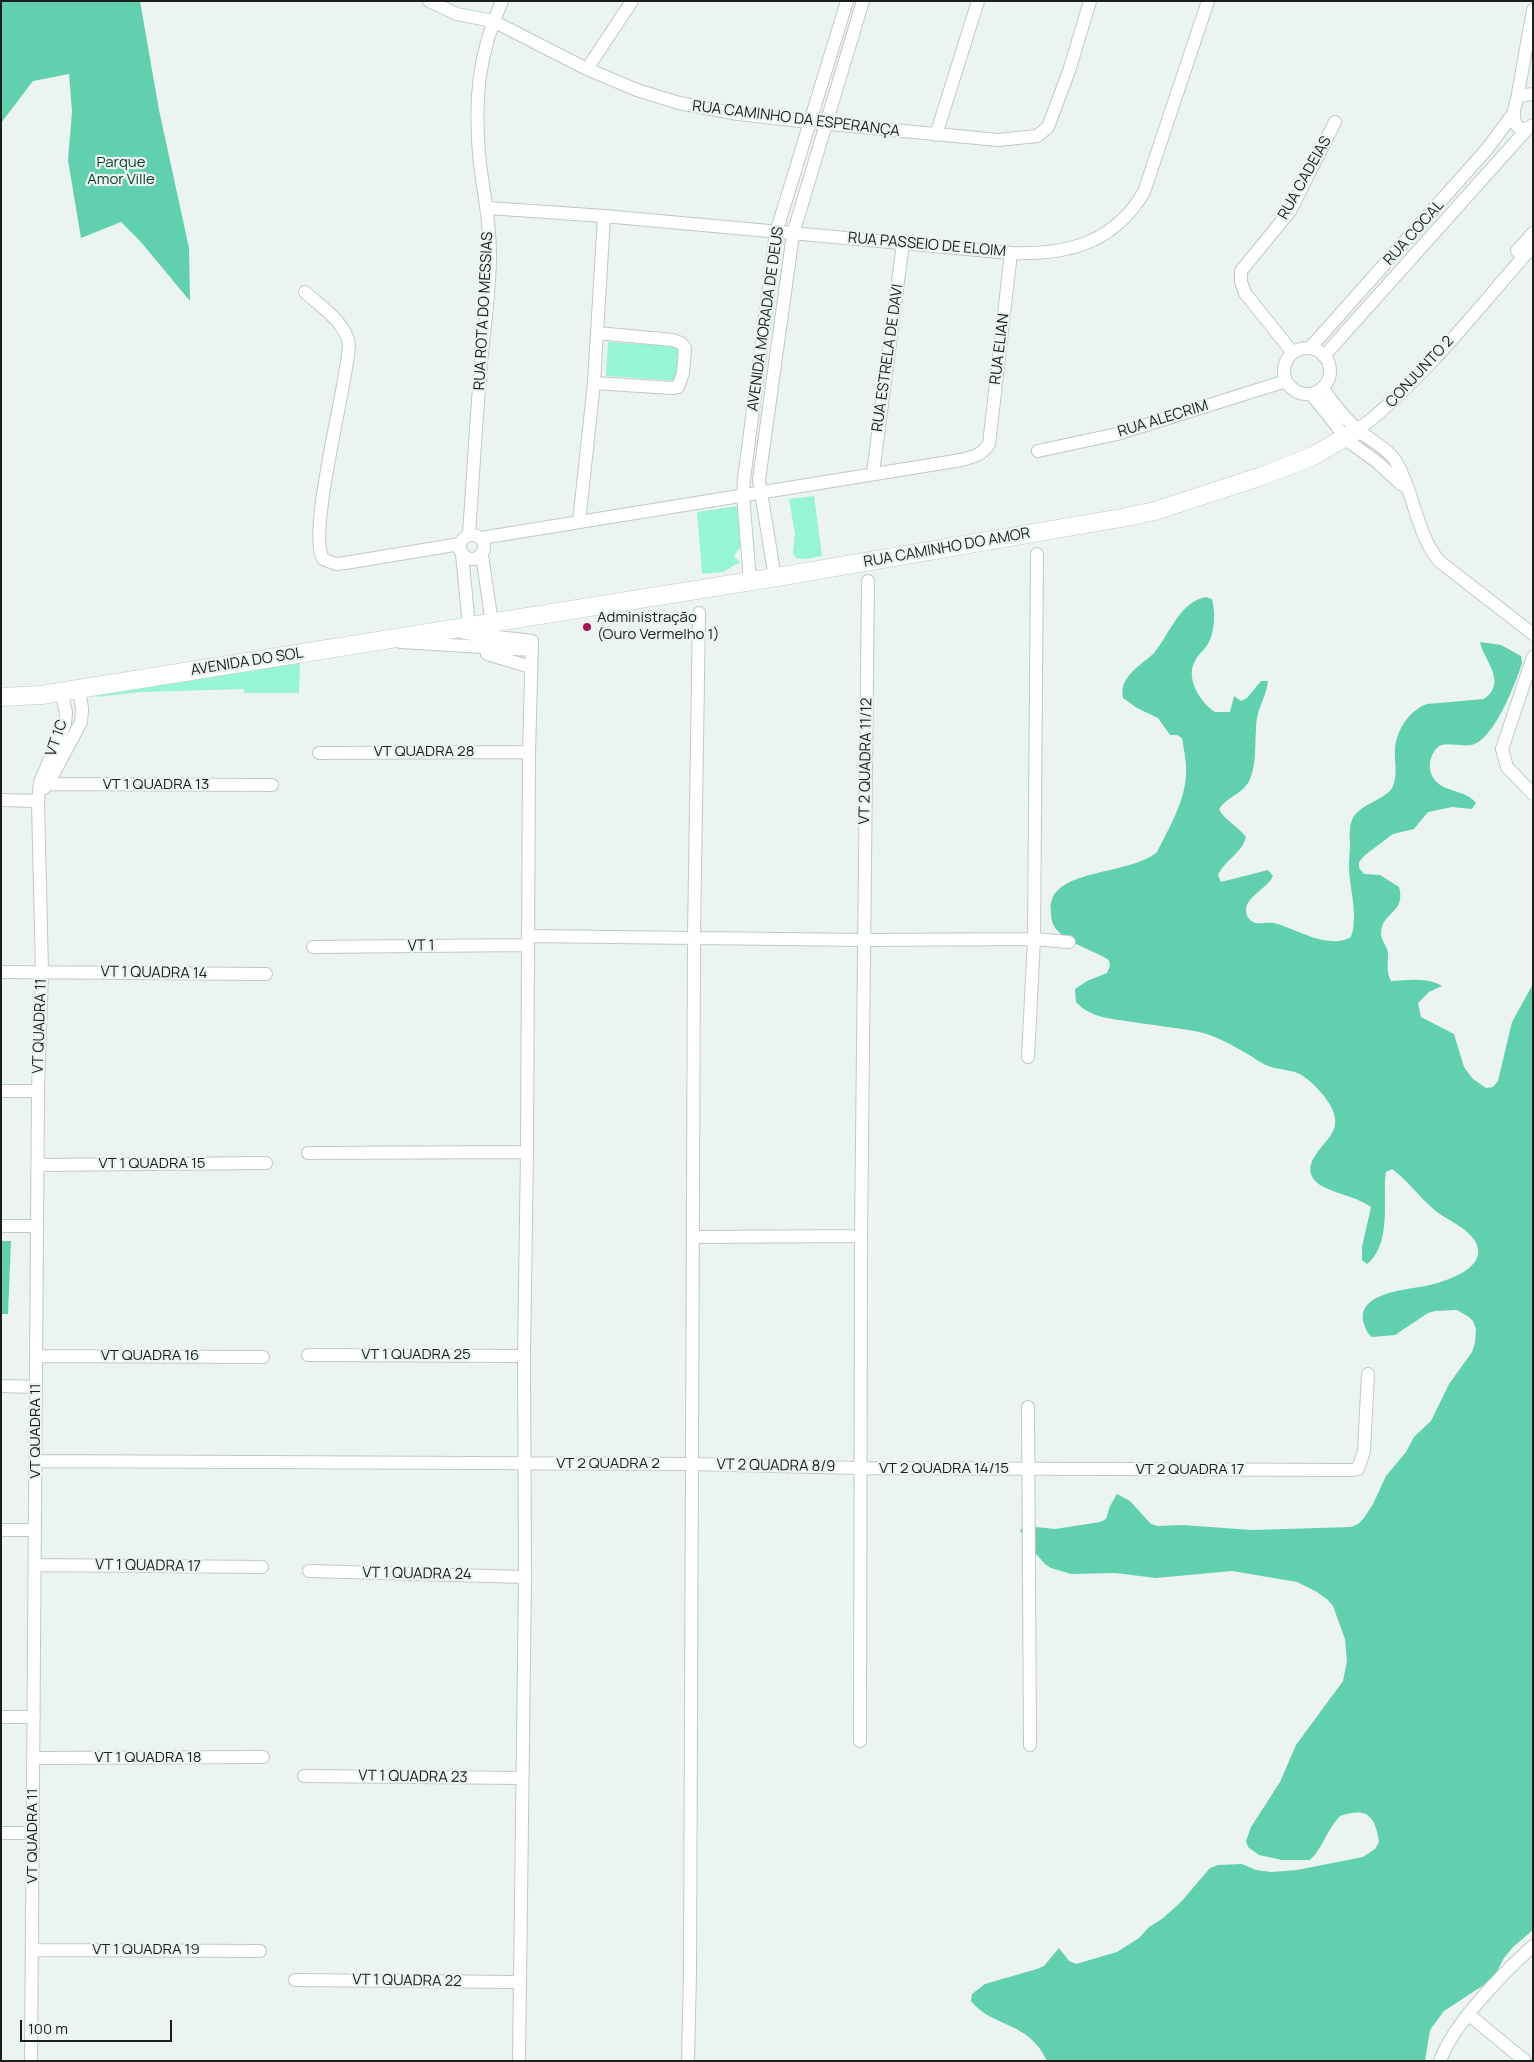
<!DOCTYPE html>
<meta charset="utf-8">
<style>
body{margin:0}
#map{position:relative;width:1534px;height:2062px;overflow:hidden;background:#ebf4f0;font-family:Manrope,sans-serif}
canvas{display:block}
.frame{position:absolute;inset:0;border:2px solid #1a1e1c;pointer-events:none}
.scale{position:absolute;left:20px;top:2020px;width:152px;height:22px;box-sizing:border-box;border:2px solid #1a1e1c;border-top:0;padding-left:6px;font-size:15px;line-height:18px;white-space:nowrap;color:#1a1e1c;-webkit-text-stroke:4px #ebf4f0;paint-order:stroke}
</style>
<div id="map">
<canvas width="1534" height="2062"></canvas>
<div class="frame"></div>
<div class="scale">100 m</div>
</div>
<script>
const ctx = document.querySelector('canvas').getContext('2d');
ctx.lineJoin = 'round';
function paint(path, color) { ctx.fillStyle = color; ctx.fill(path, 'evenodd'); }
function trace(path, color, width, dash) { ctx.strokeStyle = color; ctx.lineWidth = width; ctx.lineCap = dash ? 'butt' : 'round'; ctx.setLineDash(dash || []); ctx.stroke(path); }
function label(font, color, halo, rows, align = 'center') {
  ctx.font = font + ' Manrope,sans-serif'; ctx.lineWidth = 4.5; ctx.setLineDash([]); ctx.textBaseline = 'middle'; ctx.strokeStyle = halo; ctx.fillStyle = color; for (const [text, x, y, turn = 0] of rows) {
    ctx.save(); ctx.translate(x, y); ctx.rotate((+turn || 0) * Math.PI / 180); ctx.textAlign = isNaN(turn) ? turn : align; if (halo) ctx.strokeText(text, 0, 0); ctx.fillText(text, 0, 0); ctx.restore();
  }
}
paint(new Path2D(`
 M608,342L680,346V381L606,376Z
 M814,496L822,556L805,559L796,558L793,553L795,534L789,499Z
 M738,506L743,543L734,556L740,562L723,572L702,574L697,512Z
 M300,659L299,693H244V689L141,692L97,697L96,692Z`), '#95f5d6');
paint(new Path2D(`
 M1,1H140L159,110L189,248L190,301L140,241L121,222L81,238L68,160L72,112L69,74L33,81L1,123Z
 M1206,597L1212,599C1215,612 1215,625 1211,637C1208,648 1198,653 1194,663C1186,680 1201,703 1215,712H1230L1234,696L1241,701L1247,698L1261,681H1268C1267,694 1259,706 1257,718C1254,738 1258,766 1248,783C1241,794 1226,798 1219,809C1225,821 1238,826 1246,837C1242,853 1225,860 1218,875L1221,882L1268,870L1273,876C1267,889 1245,897 1246,911C1246,916 1250,921 1255,923C1260,924 1268,922 1274,923C1297,929 1328,950 1351,937C1359,915 1349,888 1349,865C1349,859 1350,852 1350,846C1350,839 1349,830 1351,823C1356,803 1387,801 1393,786C1398,774 1394,760 1395,748C1397,729 1410,710 1427,704L1484,699C1508,682 1484,661 1480,642L1501,645L1521,656L1522,663C1516,683 1493,742 1471,745C1462,747 1444,741 1438,747C1429,755 1427,770 1434,779C1444,793 1465,789 1476,803L1472,809L1452,807L1428,812L1414,829L1393,834L1365,855L1359,862V868L1364,874L1380,875L1399,887C1406,913 1383,911 1381,932C1380,940 1388,946 1388,954C1388,965 1386,971 1391,981C1407,980 1428,977 1442,986L1429,992L1418,1003L1421,1017L1454,1034L1464,1067L1473,1079L1486,1088L1493,1087L1498,1081L1512,1022L1533,984V1930L1513,1947L1504,1958L1493,1979L1444,2011L1430,2030L1425,2061H1047C1028,2020 994,2029 971,2001L972,1994L985,1984L1037,1969L1044,1966L1059,1948L1069,1961L1076,1964L1117,1952L1139,1938L1149,1927L1162,1919L1181,1902L1210,1868L1218,1865L1242,1864L1256,1870L1271,1872L1297,1870L1363,1857L1375,1849L1379,1842C1375,1816 1368,1807 1340,1816C1327,1829 1323,1848 1310,1860H1282L1259,1855L1248,1847L1246,1841L1251,1827L1280,1782L1296,1745L1343,1681L1347,1661L1345,1639L1333,1606L1328,1600L1317,1592L1297,1582L1232,1571L1156,1578L1115,1573L1071,1574L1051,1568L1045,1564L1026,1543L1020,1530L1025,1526L1055,1529L1100,1522L1106,1519L1110,1506L1117,1494L1130,1501L1151,1524L1158,1526L1182,1525L1252,1530L1351,1527L1358,1524L1364,1518L1373,1504L1386,1476L1406,1452L1414,1437L1431,1421L1449,1384L1472,1352L1475,1343L1476,1329L1473,1321L1469,1317L1457,1310L1435,1311L1428,1313L1395,1335L1372,1337C1367,1333 1366,1330 1364,1324C1354,1290 1414,1290 1434,1284C1452,1279 1489,1266 1475,1241C1464,1224 1444,1220 1430,1206C1417,1194 1407,1180 1392,1169L1386,1172L1385,1179C1384,1206 1390,1246 1367,1264L1362,1260V1247L1371,1207C1356,1196 1327,1192 1316,1182C1298,1163 1328,1145 1334,1129C1341,1110 1317,1086 1303,1076C1295,1070 1281,1070 1271,1067C1264,1065 1257,1060 1251,1056C1235,1047 1218,1036 1199,1032C1179,1028 1159,1026 1139,1023C1118,1019 1092,1020 1076,1002L1075,989L1087,981L1107,973L1110,966L1109,960C1093,950 1072,945 1059,932C1052,926 1051,919 1051,911C1046,868 1130,876 1157,852C1169,828 1184,803 1186,776C1187,764 1184,750 1182,738L1177,735H1170L1158,718L1137,708L1123,698C1122,691 1122,686 1126,680C1132,669 1145,662 1154,653C1170,634 1179,602 1206,597Z
 M1,1241H11L8,1314H1Z`), '#61d0af');
const street = new Path2D(`
 M429,1L457,14L493,21L587,69L637,90L679,103L738,114L809,122L998,140L1037,136L1048,127L1069,71L1090,1
 M587,69L632,1
 M1533,94L1519,96C1510,110 1512,139 1533,125
 M1517,99L1533,10
 M936,135L978,1
 M488,208L604,216L1011,253C1068,255 1114,243 1144,192L1208,1
 M1517,251L1533,233
 M305,292C321,307 346,322 349,345C347,386 307,532 323,559L336,564L345,563L460,544
 M1310,348L1487,149L1513,114
 M1284 371a23 23 0 1 1 46 0a23 23 0 1 1-46 0Z
 M1293,353L1245,293L1241,282V271L1290,211L1335,122
 M1324,356L1528,128
 M594,383L672,388L678,387L683,373L685,348L681,343L673,340L597,333
 M1322,388C1333,402 1343,417 1357,429C1369,440 1385,446 1395,460C1414,491 1416,533 1439,561L1533,634
 M1311,394L1337,426L1344,438L1377,462L1401,484L1408,488
 M1358,430C1425,378 1477,309 1533,246
 M1038,451L1117,434L1286,381
 M873,473L903,243
 M579,522L594,383L604,216
 M469,534C473,478 476,421 481,364C484,328 490,291 490,254C490,223 484,195 480,164C474,105 477,56 502,1
 M460 547a12 12 0 1 1 24 0a12 12 0 1 1-24 0Z
 M481,538L961,460C973,457 982,455 989,444L1011,253
 M462,554L469,626
 M482,555L492,623
 M775,578L759,480L793,234L863,1
 M750,581L743,496L744,479L776,233L847,1
 M464,633L532,641L529,752L527,1152L524,1356L525,1577L519,2061
 M401,642L532,650
 M487,654L531,667
 M1533,657L1502,749L1507,767L1533,794
 M319,753L529,752
 M40,782L48,784L272,785
 M44,788L48,784L81,722L82,709L79,689
 M1,800L38,801
 M528,936L865,940L1034,939L1069,942
 M313,947L528,945
 M1,972L266,974
 M1028,1057L1034,939L1037,554
 M1,1091H38
 M308,1153L527,1152
 M38,1165L266,1163
 M1,1226H37
 M693,1237L861,1236
 M308,1355L524,1356
 M36,1356L263,1357
 M1,1386L36,1387
 M1028,1407L1030,1745
 M36,1461L692,1464L860,1468L1351,1470L1358,1469L1364,1451L1368,1374
 M1,1530H35
 M35,1565L262,1567
 M309,1571L525,1577
 M1,1717H34
 M860,1741L861,1236L868,581
 M33,1758L263,1757
 M304,1776L522,1778
 M1,1833H33
 M32,1950L260,1951
 M295,1980L519,1982
 M1468,2014L1525,2061
 M31,2061L38,1091L42,972L38,801L40,782L65,724L66,712L61,692
 M688,2061L690,1971L694,937L699,613
 M1440,2061C1453,2024 1504,1972 1533,1946`);
const secondary = new Path2D(`
 M1,697L41,695L783,576L1121,518L1155,511L1262,476L1313,456L1358,430`);
trace(street, '#c0c9c5', 14);
trace(secondary, '#c0c9c5', 19);
trace(street, '#fff', 12);
trace(secondary, '#fff', 18);
for (const [x, y, r, color] of [
 [587,627,5,"#a61656"]
]) { const dot = new Path2D(); dot.arc(x, y, r, 0, 2 * Math.PI); ctx.fillStyle = color; ctx.fill(dot); trace(dot, '#ebf4f0', 2); }
label('15px', '#1a1e1c', '#ebf4f0', [
 ["RUA CAMINHO DA ESPERANÇA",796,119,7],
 ["RUA CADEIAS",1305,178,-61],
 ["RUA COCAL",1414,233,-48],
 ["RUA PASSEIO DE ELOIM",927,245,5],
 ["RUA ROTA DO MESSIAS",484,311,-87],
 ["AVENIDA MORADA DE DEUS",766,319,-82],
 ["RUA ELIAN",1000,349,-83],
 ["RUA ESTRELA DE DAVI",888,358,-82],
 ["CONJUNTO 2",1420,372,-47],
 ["RUA ALECRIM",1163,419,-17],
 ["RUA CAMINHO DO AMOR",947,548,-10],
 ["AVENIDA DO SOL",247,662,-9],
 ["VT 1C",57,738,-71],
 ["VT QUADRA 28",424,752],
 ["VT 2 QUADRA 11/12",866,761,-89],
 ["VT 1 QUADRA 13",156,785],
 ["VT 1",421,946,-1],
 ["VT 1 QUADRA 14",154,973,1],
 ["VT QUADRA 11",40,1026,-88],
 ["VT 1 QUADRA 15",152,1164],
 ["VT 1 QUADRA 25",416,1355],
 ["VT QUADRA 16",150,1356],
 ["VT QUADRA 11",36,1431,-90],
 ["VT 2 QUADRA 2",608,1464],
 ["VT 2 QUADRA 8/9",776,1466,1],
 ["VT 2 QUADRA 14/15",944,1469],
 ["VT 2 QUADRA 17",1190,1470],
 ["VT 1 QUADRA 17",148,1566,1],
 ["VT 1 QUADRA 24",417,1574,1],
 ["VT 1 QUADRA 18",148,1758],
 ["VT 1 QUADRA 23",413,1777,1],
 ["VT QUADRA 11",33,1836,-90],
 ["VT 1 QUADRA 19",146,1950],
 ["VT 1 QUADRA 22",407,1981,1]
]);
label('15px', '#0e4033', '#ebf4f0', [
 ["Parque",121,163],
 ["Amor Ville",121,180]
]);
label('15px', '#1a1e1c', '#ebf4f0', [
 ["Administração",597,618],
 ["(Ouro Vermelho 1)",597,635]
], 'left');
</script>
